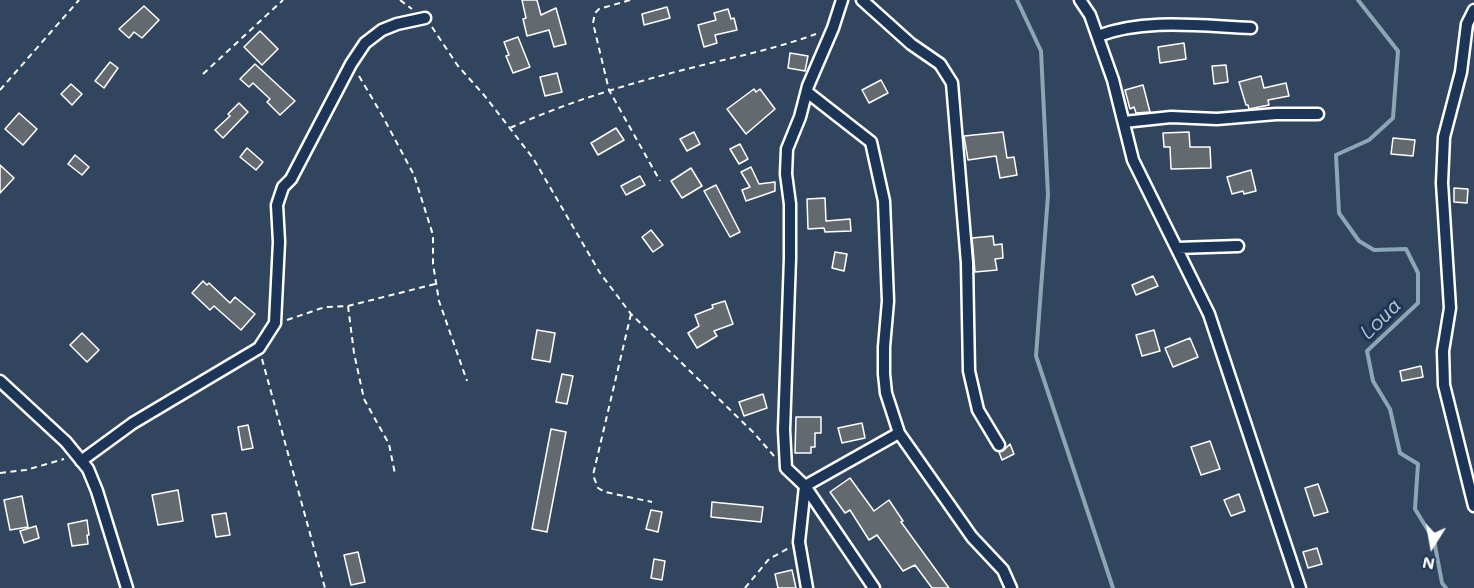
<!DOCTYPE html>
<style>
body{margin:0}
#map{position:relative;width:1474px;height:588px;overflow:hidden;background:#32455e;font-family:Mali,sans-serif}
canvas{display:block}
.north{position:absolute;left:1402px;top:516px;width:60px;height:60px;-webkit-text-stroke:4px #1d3557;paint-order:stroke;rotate:191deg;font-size:16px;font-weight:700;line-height:24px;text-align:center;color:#fff}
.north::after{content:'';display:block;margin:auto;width:21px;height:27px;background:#fff;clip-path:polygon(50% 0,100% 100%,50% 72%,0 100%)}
</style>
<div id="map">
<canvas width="1474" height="588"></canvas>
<div class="north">N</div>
</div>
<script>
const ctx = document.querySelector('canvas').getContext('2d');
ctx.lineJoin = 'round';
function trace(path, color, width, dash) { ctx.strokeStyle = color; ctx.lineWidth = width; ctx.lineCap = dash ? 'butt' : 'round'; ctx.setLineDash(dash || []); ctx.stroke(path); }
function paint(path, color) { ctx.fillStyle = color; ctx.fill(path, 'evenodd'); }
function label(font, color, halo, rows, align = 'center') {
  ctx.font = font + ' Mali,sans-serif'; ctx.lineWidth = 6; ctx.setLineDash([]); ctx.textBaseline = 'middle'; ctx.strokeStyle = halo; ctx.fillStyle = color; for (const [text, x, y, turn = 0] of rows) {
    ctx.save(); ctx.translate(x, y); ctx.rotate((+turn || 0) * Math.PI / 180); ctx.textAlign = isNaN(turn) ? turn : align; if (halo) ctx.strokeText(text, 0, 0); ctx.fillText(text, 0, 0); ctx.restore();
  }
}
trace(new Path2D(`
 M1017,0L1041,51L1048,195L1036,356L1113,588
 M1358,0L1398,51L1393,118L1369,140L1336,155L1339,213L1359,241L1374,250L1406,249L1418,273V303L1367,351L1373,381L1390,409L1400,453L1418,464L1415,509L1434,540L1442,583L1446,588`), '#8ba6b5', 4);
const building = new Path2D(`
 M522,0H537L541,15L556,8L566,44L554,47L549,30L527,36L523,19L526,18Z
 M144,6L159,20L142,38L134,32L129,38L119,29Z
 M667,7L670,18L644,25L642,14Z
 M728,9L731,19L734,18L737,30L715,35L717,43L704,47L698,25L716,20L714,13Z
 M260,31L278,49L262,65L244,47Z
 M518,37L530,67L513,73L506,56L509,55L504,42Z
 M1184,43L1186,59L1160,63L1158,47Z
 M790,53L808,56L805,71L788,68Z
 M110,62L118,68L104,88L95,81Z
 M255,64L295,101L280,115L267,102L270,99L253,83L249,87L240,79Z
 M1226,65L1228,82L1214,84L1212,66Z
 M557,73L562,92L545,96L540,77Z
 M1261,76L1264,88L1286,83L1289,96L1268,100L1269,105L1249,109L1248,105H1246L1239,82Z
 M881,80L888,93L869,103L862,90Z
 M71,84L82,94L72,105L61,94Z
 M1143,85L1150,112L1136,113L1134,107L1130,109L1125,90Z
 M754,89L756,92L760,89L775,109L746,134L727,109Z
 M239,103L248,112L223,138L215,130L230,116L228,114Z
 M19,113L37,129L23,145L5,129Z
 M616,128L624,140L598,155L591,143Z
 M694,132L700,144L687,151L680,139Z
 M1003,132L1007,158L1014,157L1017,175L1000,178L996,156L968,160L964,136Z
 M1189,132L1190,147H1210L1211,168L1171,169L1170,147H1164L1163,133Z
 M1393,138L1415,140L1413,156L1391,154Z
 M740,144L748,159L739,164L730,149Z
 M247,148L263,162L256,170L240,157Z
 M75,155L89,167L82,175L68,164Z
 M0,165L14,178L0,193Z
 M751,167L759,184L775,182V191L746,201L742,190L750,187L741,172Z
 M691,168L702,186L682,198L671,181Z
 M1251,170L1256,191L1244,194L1243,191L1232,194L1227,177Z
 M640,176L645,185L626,195L621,186Z
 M716,185L740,232L730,237L704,191Z
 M1454,188L1468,189L1467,203L1454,202Z
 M825,198L826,221L850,219L851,231L825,232L824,228L808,229L807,199Z
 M651,230L663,245L653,252L642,237Z
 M993,236L994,245L1002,244L1003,258L995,259L997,270L975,272L972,238Z
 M835,252L847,254L844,271L832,268Z
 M1153,276L1158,286L1136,295L1132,285Z
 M203,281L207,285L209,283L230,303L235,297L255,314L241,330L214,306L210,310L192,293Z
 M725,301L733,324L714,331L717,336L697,348L688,333L699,326L695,315L713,308L712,305Z
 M537,330L555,333L550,362L532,359Z
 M1154,330L1160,351L1142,356L1136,335Z
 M82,333L99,350L87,362L70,345Z
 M1190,338L1198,357L1173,367L1165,348Z
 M1421,366L1423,377L1402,381L1400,371Z
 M562,374L573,376L567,404L556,402Z
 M763,394L767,408L744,416L739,402Z
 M796,417H821V433H815V447H811V453H795Z
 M862,423L865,438L842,443L838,428Z
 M248,425L253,448L242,450L238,427Z
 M551,429L566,432L547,532L532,529Z
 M1210,441L1220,469L1201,475L1191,447Z
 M1010,444L1014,454L1002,460L999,452L1003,451Z
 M850,478L874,511L889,500L903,521L901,522L949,588H932L915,565L903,571L877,535L869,540L850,510L845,513L830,492Z
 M1318,484L1328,512L1314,516L1305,488Z
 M178,490L183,521L158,525L152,495Z
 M1239,494L1245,511L1231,516L1224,500Z
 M22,496L28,527L10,530L4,500Z
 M712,502L763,507L761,522L711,517Z
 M651,510L662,512L658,532L646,529Z
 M226,513L230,535L216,537L212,515Z
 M87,520L89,535H87L88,544L72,546L68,524Z
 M36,526L39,538L24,543L20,531Z
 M1317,548L1322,564L1308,568L1303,552Z
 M358,552L365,582L351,585L344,555Z
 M654,559L665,561L662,580L651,578Z
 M792,570L796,588H778L775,574Z`);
paint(building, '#636a6f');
trace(building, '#fff', 1.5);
const street = new Path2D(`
 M842,0L833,28L808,86L800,117L787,149L786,174L790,204V258L784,430L786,468L805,486L874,588
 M862,0L911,44L940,64L952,83L967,263L969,371L978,410L999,445
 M1080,0L1090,15L1113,80L1133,160L1209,314L1300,588
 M1474,10L1467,24L1461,72L1444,137L1442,183L1450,308L1443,351L1444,385L1474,506
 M1098,36C1145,18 1201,26 1251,28
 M1124,122L1171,117L1217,119L1276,114H1318
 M1177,248L1238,246
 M0,381L66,442L88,469L97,491L127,588
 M899,433L972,537L1003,570L1011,588
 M81,461L133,423L259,348L275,323L279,242L277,205L283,187L291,179L351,64L365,43L382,30L397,24L425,18
 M805,486L899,433L886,393L884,374V347L888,301L884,201L871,142L807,92
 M805,486L799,542L807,588`);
trace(street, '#fff', 15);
trace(new Path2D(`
 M400,0L412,9
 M630,0L599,9L595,13L593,23L609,90L660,181
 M432,27L458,66L484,95L533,158L600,273L631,314L754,433L774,456
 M203,74L283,0
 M359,76L382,115L414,175L433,235V264L439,301L467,381
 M0,90L79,0
 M510,128C576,98 645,79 715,62C749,54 783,46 816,34
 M348,306L354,353L364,399L389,444L395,474
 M631,314L593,475L598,488L605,492L652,502
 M287,320L325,307L348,306L435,284
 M262,359L325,588
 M0,473L26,470L64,459
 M745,588L769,559L789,548`), '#fff', 2, [6, 4.5]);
trace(street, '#1d3557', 10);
label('italic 21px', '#b2c3cd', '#1d3557', [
 ["Loua",1381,319,-45]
]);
</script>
